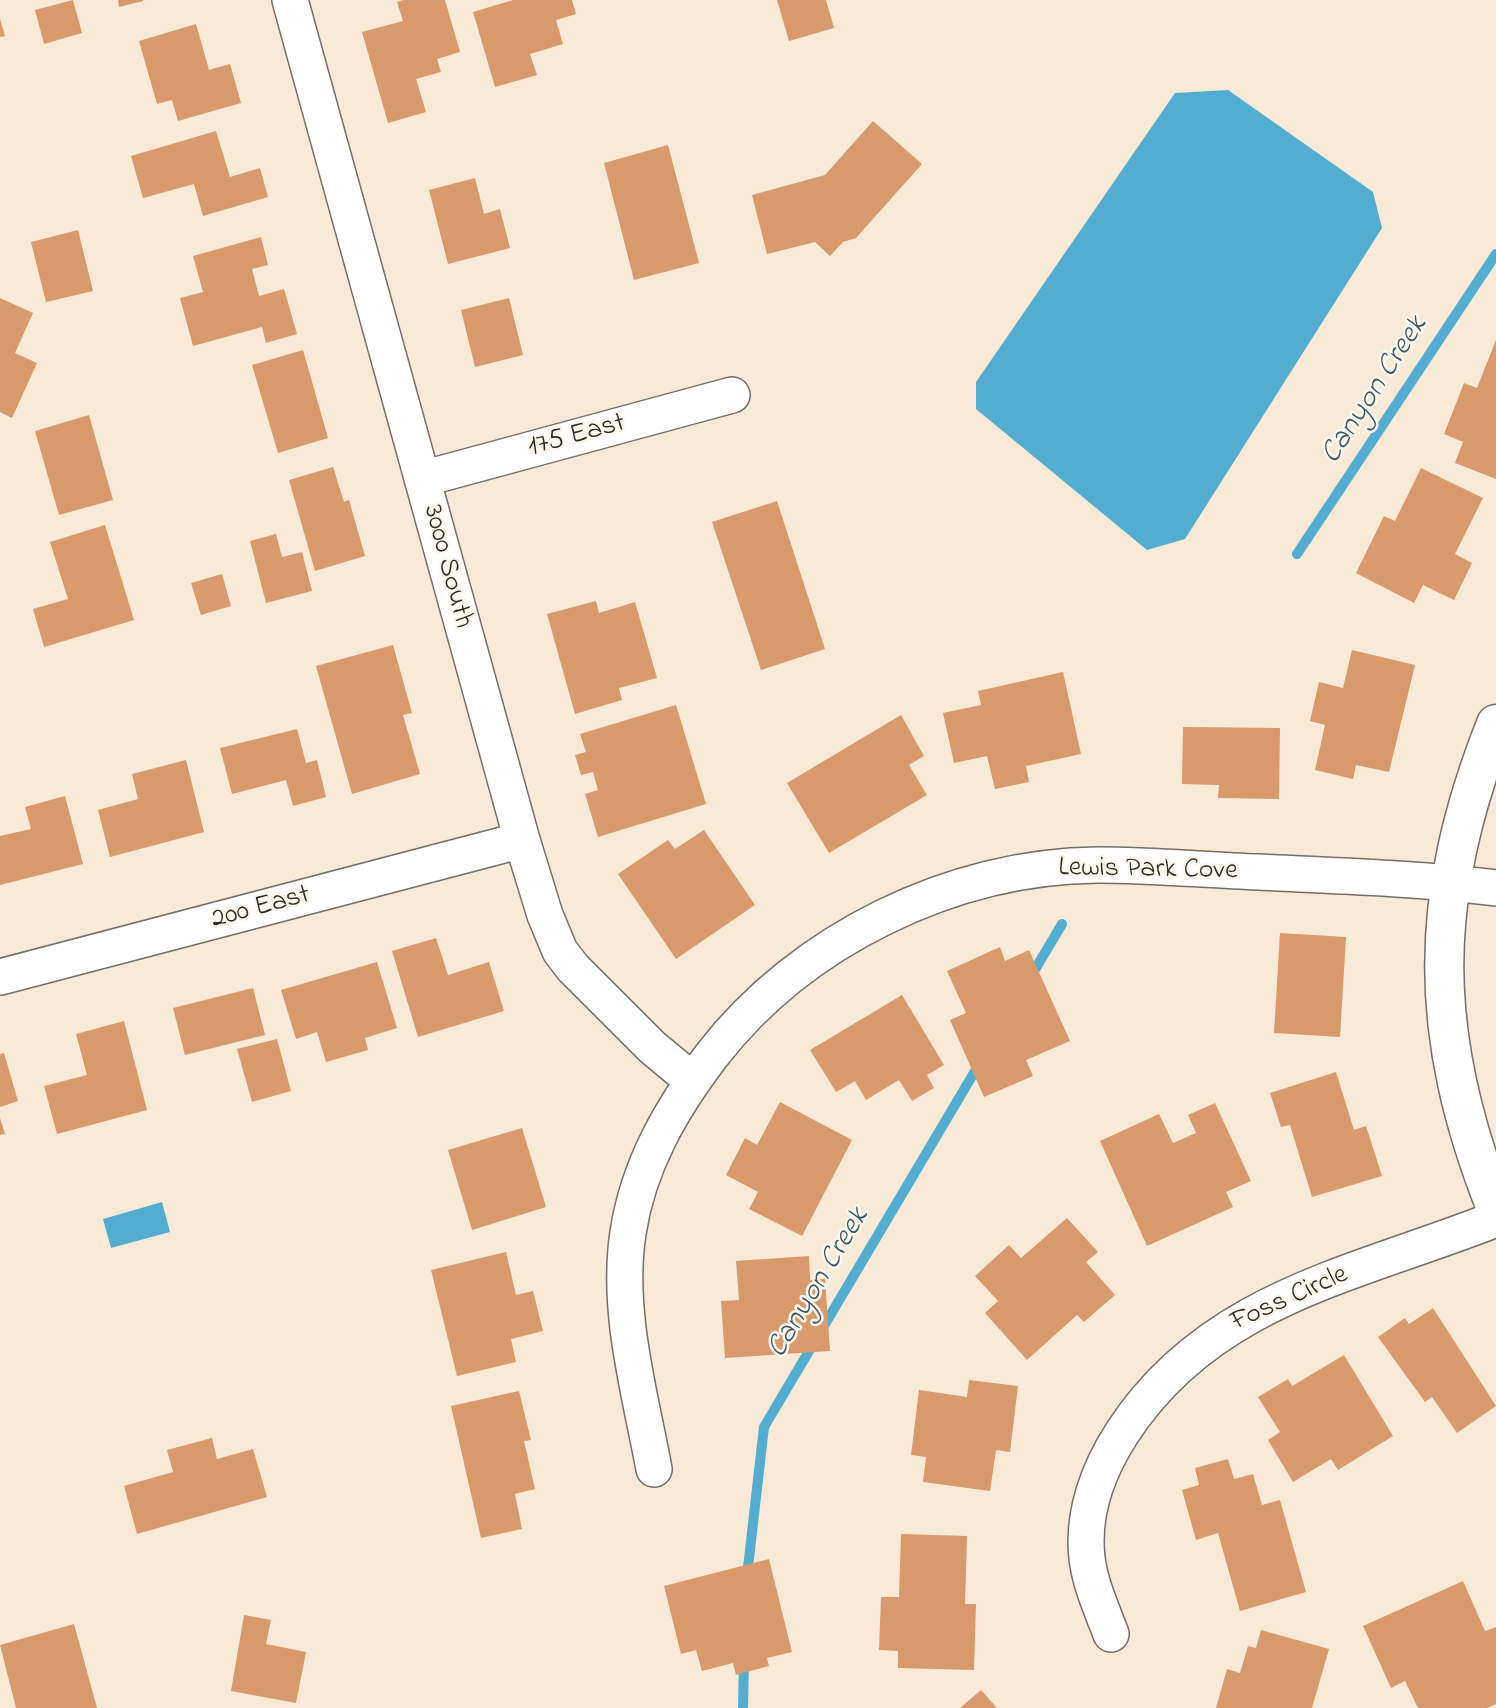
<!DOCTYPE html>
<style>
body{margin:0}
canvas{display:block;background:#f8ead6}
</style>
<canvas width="1496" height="1708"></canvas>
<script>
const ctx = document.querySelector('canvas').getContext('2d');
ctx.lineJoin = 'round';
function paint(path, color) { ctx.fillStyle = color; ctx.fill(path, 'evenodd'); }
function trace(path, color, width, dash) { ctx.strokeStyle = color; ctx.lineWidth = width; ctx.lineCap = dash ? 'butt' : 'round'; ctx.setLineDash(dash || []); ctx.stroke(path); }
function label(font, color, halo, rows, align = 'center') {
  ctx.font = font + ' "Indie Flower",sans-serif'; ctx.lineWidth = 5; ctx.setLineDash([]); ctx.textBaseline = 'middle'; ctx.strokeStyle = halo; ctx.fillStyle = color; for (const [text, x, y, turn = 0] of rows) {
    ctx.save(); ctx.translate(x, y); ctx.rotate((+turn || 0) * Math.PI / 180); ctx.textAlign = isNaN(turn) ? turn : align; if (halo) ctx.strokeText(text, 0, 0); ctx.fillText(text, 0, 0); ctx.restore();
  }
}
paint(new Path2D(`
 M1228,90L1373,192L1382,228L1185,539L1147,550L976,409V382L1175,93Z
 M162,1202L170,1232L111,1248L103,1219Z`), '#52add0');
trace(new Path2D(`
 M1297,554L1496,254
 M1030,978L1062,924
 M747,1576L764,1427L981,1061
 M743,1708L744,1658`), '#52add0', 10);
paint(new Path2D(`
 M73,0L82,33L44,44L35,10Z
 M118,0H143V1L119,7Z
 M403,0H445L460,52L437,59L441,72L416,79L426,112L388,123L362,32L403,21L397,2Z
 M513,0H572L576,14L556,20L563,44L530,54L537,75L495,87L473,12Z
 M777,0H826L834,28L789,41Z
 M0,19L5,36L0,37Z
 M196,24L209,70L230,64L241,103L178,121L172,100L157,104L139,41Z
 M873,121L922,164L856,238L843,242L830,256L815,242L767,254L752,195L825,175Z
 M216,131L230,177L260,168L268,197L203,216L194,184L143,198L131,156Z
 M668,145L699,263L634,280L604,163Z
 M475,178L484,214L500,209L510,248L448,264L429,190Z
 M78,230L93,291L46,302L31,242Z
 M261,237L268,265L252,269L259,296L284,289L297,334L266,343L262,327L193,346L180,298L203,292L193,256Z
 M0,298L33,313L15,353L37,363L12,418L0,412Z
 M509,298L523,355L475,367L461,310Z
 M1496,340V479L1455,463L1463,442L1444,434L1464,383L1477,388Z
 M303,350L328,438L278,453L252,365Z
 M89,415L113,500L59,515L35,431Z
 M333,467L344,502L349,500L365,556L315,571L289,480Z
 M1421,468L1483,498L1455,554L1472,563L1454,600L1423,585L1414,603L1356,573L1384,516L1395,521Z
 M777,501L825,649L761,670L712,522Z
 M105,525L134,620L44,647L33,609L68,599L50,542Z
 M276,534L282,557L302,552L312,591L266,603L250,541Z
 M222,574L231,606L201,615L191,583Z
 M596,601L599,613L635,602L657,678L619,688L622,700L575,714L547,614Z
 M393,645L412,713L403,715L420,774L352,794L316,666Z
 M1352,650L1415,665L1389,772L1356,765L1353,779L1315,770L1325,725L1310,721L1319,682L1343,688Z
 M1063,672L1081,754L1026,766L1029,782L995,789L987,756L954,763L943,713L981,705L978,691Z
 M676,705L706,804L598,837L585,794L598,790L593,772L581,775L575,755L586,752L580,734Z
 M901,715L924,756L909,765L927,795L829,853L787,783Z
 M1183,727L1280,728L1279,799L1218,798L1219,785L1182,784Z
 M297,729L306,763L317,760L326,797L293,806L286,780L232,794L220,748Z
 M186,760L204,832L110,857L98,810L138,799L132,774Z
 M65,796L83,864L0,885V836L31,829L25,807Z
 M704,830L755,905L676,959L618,874L668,840L675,849Z
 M1280,933L1346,937L1340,1037L1274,1033Z
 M436,938L448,975L489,962L504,1011L418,1037L392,951Z
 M1000,947L1005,961L1029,950L1070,1041L1026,1060L1033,1076L984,1097L950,1020L966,1013L947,971Z
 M377,962L397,1028L365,1038L368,1050L326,1062L317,1032L296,1039L281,990Z
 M253,988L265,1035L185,1055L173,1008Z
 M902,995L944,1065L927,1075L934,1088L912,1101L899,1080L866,1100L855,1081L836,1092L810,1050Z
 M124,1021L147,1110L57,1134L44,1086L87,1075L76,1034Z
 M277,1039L291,1091L252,1102L237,1049Z
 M4,1053L18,1101L0,1107V1054Z
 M1336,1072L1354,1130L1366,1126L1382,1176L1312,1197L1290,1125L1281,1127L1270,1093Z
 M780,1102L852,1140L802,1236L749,1209L758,1192L726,1175L745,1138L757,1145Z
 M1215,1103L1251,1181L1226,1192L1233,1207L1147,1246L1100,1141L1159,1114L1173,1143L1196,1133L1188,1115Z
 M0,1118L5,1134L0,1135Z
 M522,1128L546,1207L472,1230L448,1150Z
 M1067,1218L1098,1252L1086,1262L1115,1295L1084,1322L1077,1315L1027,1360L985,1313L998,1301L975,1276L1009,1245L1021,1258Z
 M506,1252L516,1295L533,1291L543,1331L511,1339L516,1362L457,1376L431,1270Z
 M809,1256L810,1280L825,1279L830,1351L725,1358L721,1301L739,1300L736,1261Z
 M1433,1308L1496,1406L1457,1433L1432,1397L1425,1402L1378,1337L1405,1318L1409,1324Z
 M1344,1355L1393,1436L1338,1470L1331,1459L1293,1482L1268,1440L1280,1432L1258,1397L1288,1379L1292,1386Z
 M969,1380L1018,1386L1010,1452L996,1450L990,1491L923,1482L926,1457L911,1455L919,1390L967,1397Z
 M519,1391L531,1440L524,1441L535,1489L515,1494L522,1529L481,1538L451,1406Z
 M212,1438L217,1459L253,1449L267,1497L137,1534L124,1486L173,1472L167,1450Z
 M1228,1459L1234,1479L1253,1474L1262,1505L1280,1500L1306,1592L1240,1611L1218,1533L1196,1540L1182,1490L1199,1485L1195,1468Z
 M901,1534L967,1536L965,1604H976L974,1670L898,1668V1651L879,1650L881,1597H899Z
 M769,1559L792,1652L767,1658L769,1666L736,1675L733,1663L702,1671L696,1650L681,1654L664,1586Z
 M1463,1581L1485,1631L1496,1627V1704L1487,1708H1418L1405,1681L1391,1688L1363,1626Z
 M244,1615L271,1620L266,1644L306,1652L296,1703L231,1691Z
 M74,1624L97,1708H16L0,1645Z
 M1261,1630L1329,1649L1312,1708H1216L1227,1669L1240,1673L1248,1646L1256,1648Z
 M981,1690L997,1708H960Z`), '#d8996c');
const minor = new Path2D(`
 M290,0L522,840L545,915L560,951L573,968L652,1047L693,1081
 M422,479L732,395
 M0,977L522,840
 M654,1469C640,1393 616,1311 628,1233C638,1166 671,1109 712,1055C801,940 952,866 1098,865C1151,865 1205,870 1259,872C1338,876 1417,878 1496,888
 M1111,1634C1102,1610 1090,1584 1087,1558C1082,1514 1098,1470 1122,1433C1209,1298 1357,1274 1496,1219`);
const tertiary = new Path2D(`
 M1496,724C1427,898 1427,1034 1496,1208`);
trace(minor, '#736e67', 38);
trace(tertiary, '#736e67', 41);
trace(minor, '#fff', 35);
trace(tertiary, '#fff', 38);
label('28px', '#2b2b2b', '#fbf7ec', [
 ["175 East",577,437,-15],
 ["3000 South",446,567,75],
 ["Lewis Park Cove",1148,871,1],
 ["200 East",261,909,-15],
 ["Foss Circle",1290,1300,-24]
]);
label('italic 30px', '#395865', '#fbf7ec', [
 ["Canyon Creek",1376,391,-57],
 ["Canyon Creek",820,1284,-59]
]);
</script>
